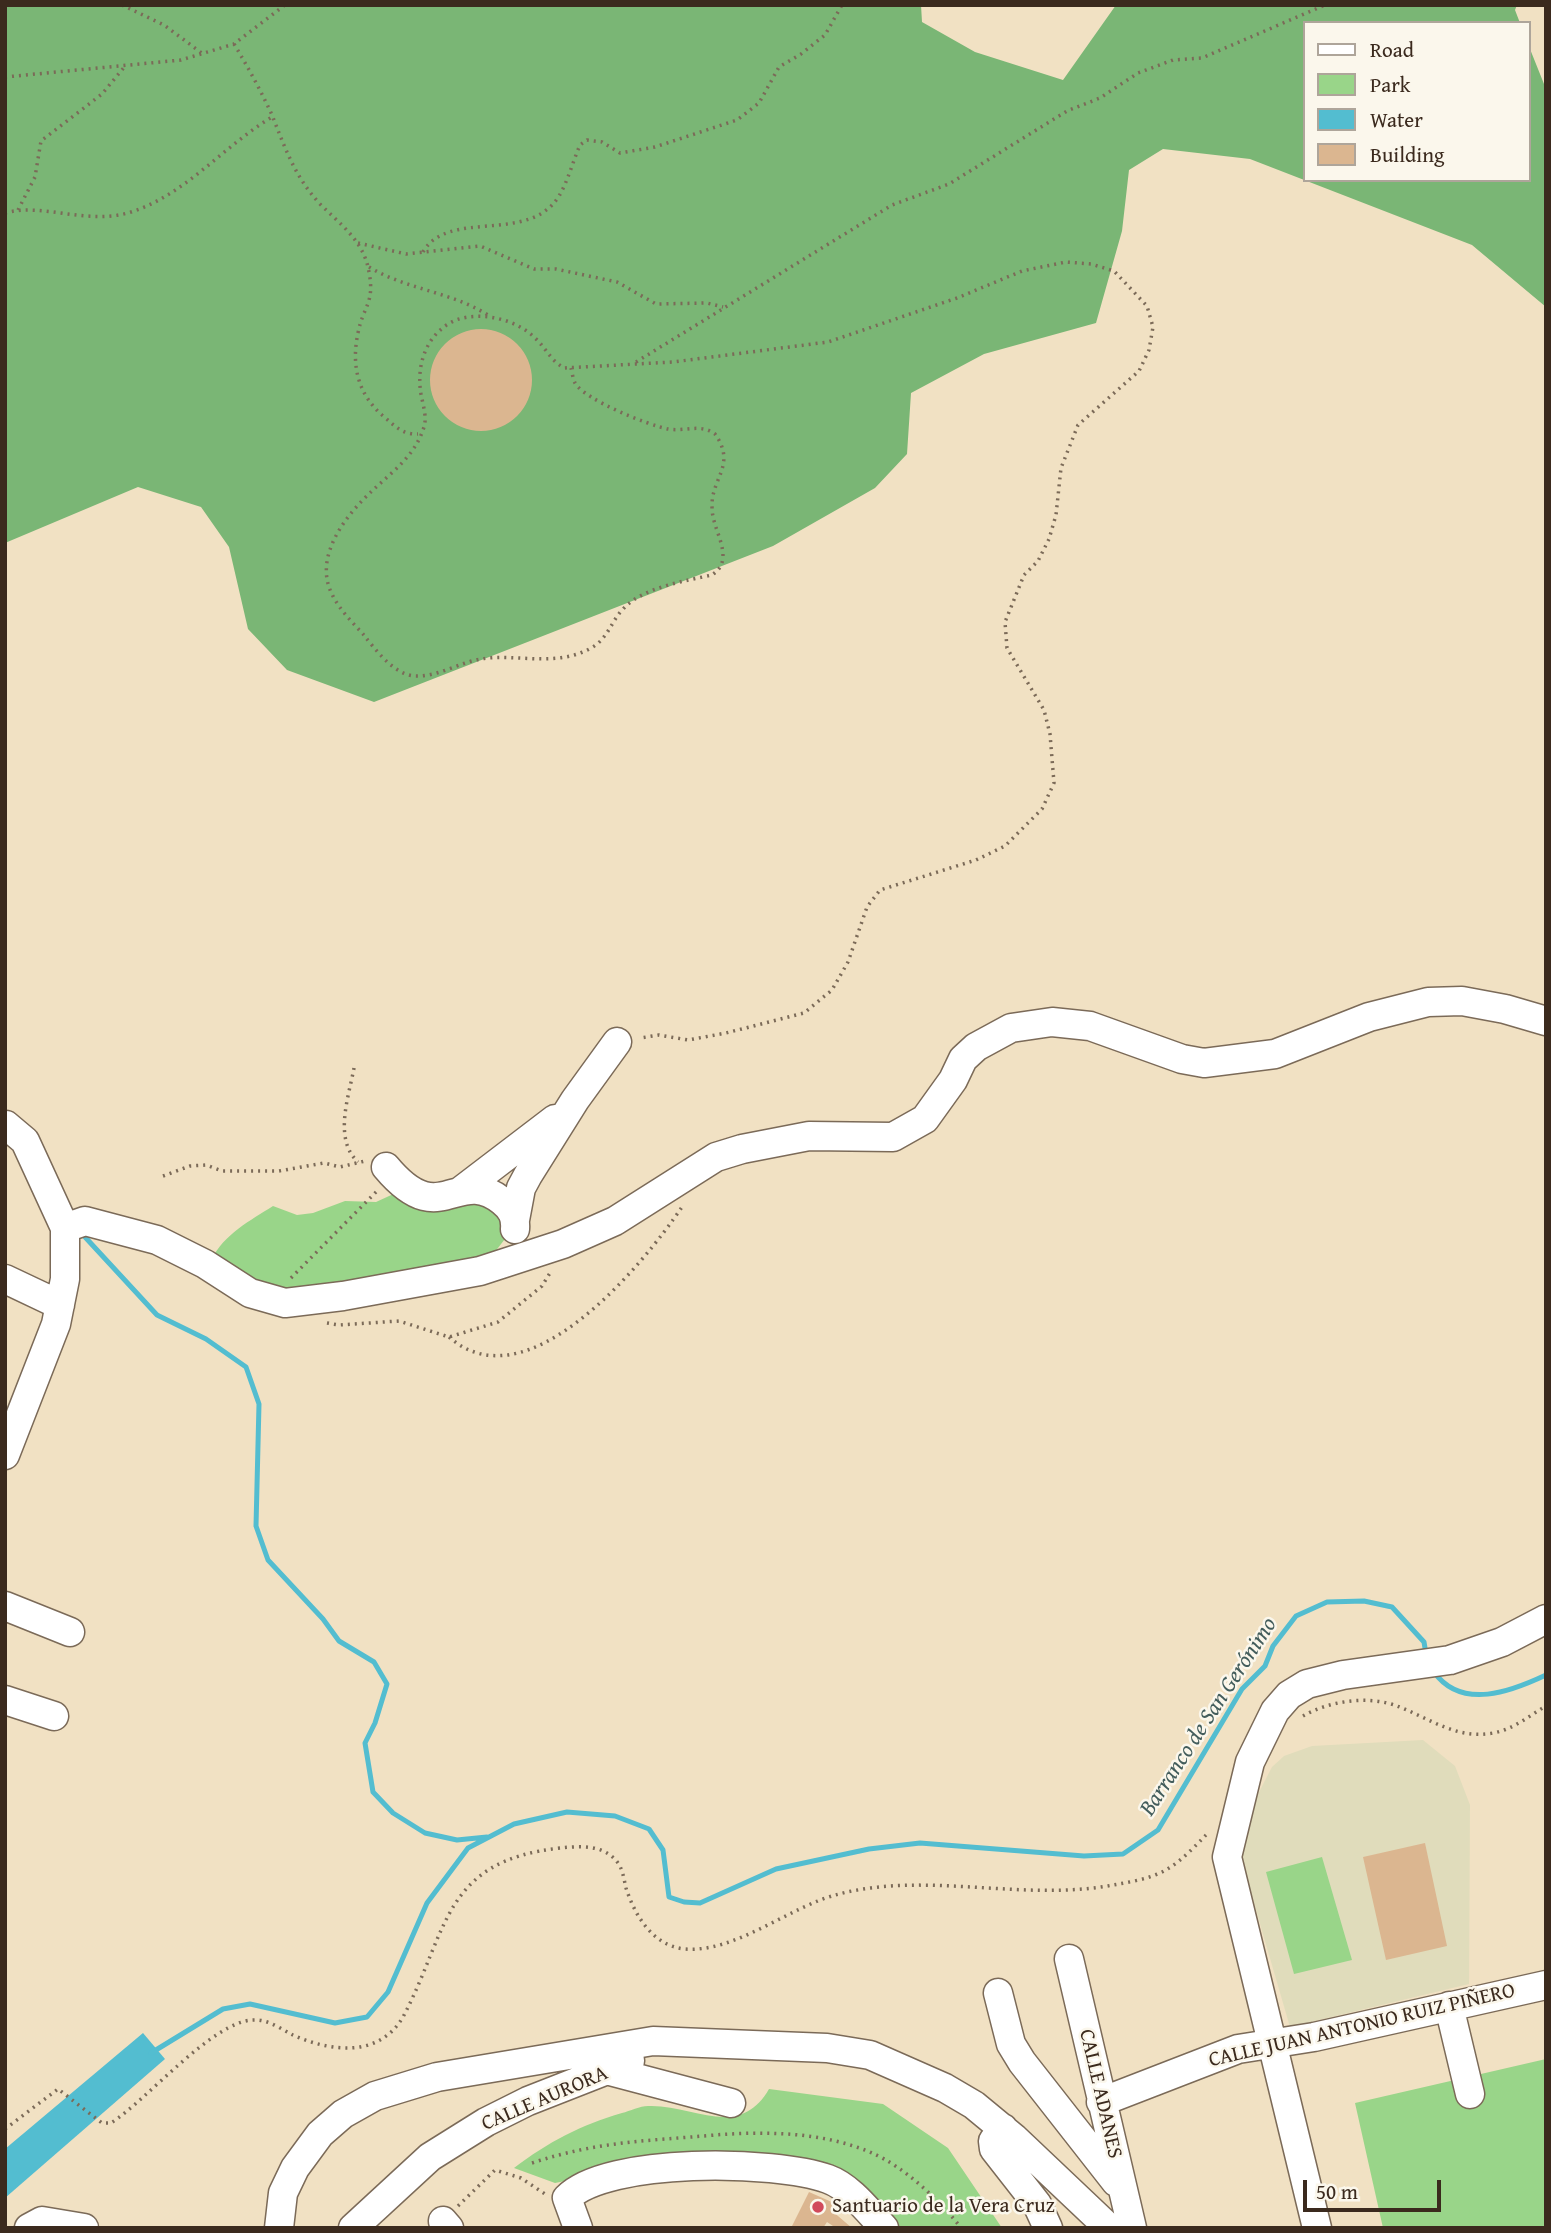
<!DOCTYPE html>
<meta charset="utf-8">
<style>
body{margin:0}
#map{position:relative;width:1551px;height:2233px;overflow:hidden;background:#f1e1c3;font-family:"Gentium Book Plus",serif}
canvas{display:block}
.frame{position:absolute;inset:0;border:7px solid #3b2a1e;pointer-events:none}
.legend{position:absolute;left:1303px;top:21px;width:228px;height:161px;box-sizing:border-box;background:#fbf7ec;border:2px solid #aea59a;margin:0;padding:9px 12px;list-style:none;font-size:21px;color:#3b2a1e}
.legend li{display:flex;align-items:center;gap:14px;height:35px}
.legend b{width:35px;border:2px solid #aea59a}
.scale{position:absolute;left:1303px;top:2180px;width:138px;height:32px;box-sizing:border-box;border:4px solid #3b2a1e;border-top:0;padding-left:9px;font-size:21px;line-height:24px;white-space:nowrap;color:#3b2a1e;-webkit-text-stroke:5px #fbf7ec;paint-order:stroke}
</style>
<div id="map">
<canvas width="1551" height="2233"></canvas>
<div class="frame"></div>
<ul class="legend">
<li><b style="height:9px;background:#fff"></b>Road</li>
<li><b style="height:19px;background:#99d589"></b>Park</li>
<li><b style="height:19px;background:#53bdd0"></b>Water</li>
<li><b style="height:19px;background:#dbb690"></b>Building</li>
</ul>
<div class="scale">50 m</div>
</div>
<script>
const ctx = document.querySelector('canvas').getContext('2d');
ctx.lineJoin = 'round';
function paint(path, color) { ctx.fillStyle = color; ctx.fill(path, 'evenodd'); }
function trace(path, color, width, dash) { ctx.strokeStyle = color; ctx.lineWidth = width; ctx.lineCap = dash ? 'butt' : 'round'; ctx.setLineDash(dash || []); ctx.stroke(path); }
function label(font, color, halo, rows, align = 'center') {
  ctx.font = font + ' "Gentium Book Plus",serif'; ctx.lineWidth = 5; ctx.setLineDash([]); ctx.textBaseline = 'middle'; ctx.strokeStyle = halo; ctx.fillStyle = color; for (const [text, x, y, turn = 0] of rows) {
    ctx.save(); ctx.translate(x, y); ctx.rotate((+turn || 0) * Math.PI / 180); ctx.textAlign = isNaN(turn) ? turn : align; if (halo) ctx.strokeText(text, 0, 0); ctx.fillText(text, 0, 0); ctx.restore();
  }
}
paint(new Path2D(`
 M1423,1740L1455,1766L1470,1805L1469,1984L1290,2027L1238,1848L1240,1829L1272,1767L1284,1756L1312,1746Z`), '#e0dcbb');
paint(new Path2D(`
 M400,1191L496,1205L508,1235L491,1257L335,1288L267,1290L212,1259C223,1235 251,1220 273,1206L297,1215L313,1213L345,1201L376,1202Z
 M1322,1857L1352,1960L1294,1974L1266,1872Z
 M1546,2059V2228H1383L1355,2103Z
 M769,2089L883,2104L948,2148L1002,2228H897L844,2177L669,2160L555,2183L514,2168C548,2142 581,2125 622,2113C630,2111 640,2106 648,2106C693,2104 739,2141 769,2089Z`), '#99d589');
paint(new Path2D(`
 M5,5H921L922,22L975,52L1063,80L1116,5H1517L1515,10L1520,23H1304V180H1528V44L1546,89V307L1472,245L1250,159L1163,149L1129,170L1122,231L1096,323L984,354L911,393L907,454L875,488L773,546L374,702L287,670L248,629L229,547L201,507L138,487L5,543Z`), '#7ab675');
paint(new Path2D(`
 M143,2033L165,2059L5,2198V2149Z`), '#53bdd0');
trace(new Path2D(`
 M85,1237L157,1315L206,1339L246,1367L259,1404L256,1526L268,1560L323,1619L339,1641L374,1662L387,1684L375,1723L365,1743L373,1792L393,1813L425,1833L457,1840L487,1837
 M1434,1672C1462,1711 1512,1691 1546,1675
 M151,2053L223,2009L250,2004L335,2023L367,2017L388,1992L427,1903L468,1848L514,1824L567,1812L615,1816L649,1829L663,1850L669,1897L684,1902L700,1903L776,1869L869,1849L920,1843L1084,1856L1123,1854L1158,1830L1242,1689L1265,1666L1273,1646L1296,1616L1327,1602L1364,1601L1392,1607L1424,1642L1426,1654`), '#53bdd0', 5);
paint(new Path2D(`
 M430 380a51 51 0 1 1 102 0a51 51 0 1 1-102 0Z
 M1425,1843L1447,1946L1386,1960L1363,1857Z
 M809,2192L834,2203L831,2210L852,2228H836L827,2222L823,2228H791Z`), '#dbb690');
const minor = new Path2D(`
 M386,1167C396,1179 409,1192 424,1196C452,1203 469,1175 502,1201C512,1209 516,1217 515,1229
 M462,1190L555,1119
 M515,1220L521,1188L528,1175L575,1100L617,1042
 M65,1228L85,1221L157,1240L205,1264L250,1293L285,1303L343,1296L480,1271L563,1244L615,1221L716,1157L742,1149L809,1136L893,1137L925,1119L953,1080L963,1059L976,1047L1011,1028L1052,1022L1090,1026L1182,1059L1204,1063L1275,1054L1369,1017L1428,1002L1462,1001L1505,1009L1546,1021
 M5,1279L60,1305
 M5,1455L56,1324L65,1279V1228L25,1141L6,1125
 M5,1606L70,1632
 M5,1700L54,1716
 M1069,1959L1132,2228
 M998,1993L1011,2044L1022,2062L1116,2182
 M1449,2006L1470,2094
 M610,2071L731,2103
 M1101,2102L1238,2049L1314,2037L1546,1985
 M1003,2128L993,2141L994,2149L1037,2204L1048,2228
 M443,2221L449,2228
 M29,2228L42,2221L84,2228
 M279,2228L283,2193L295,2168L320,2134L343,2114L375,2096L437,2077L653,2041L827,2048L870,2055L945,2088L974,2105L1014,2138L1109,2228
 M353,2228L430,2157L486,2122L528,2101L630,2061L628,2046
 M578,2228L567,2198C607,2157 775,2160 828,2179C850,2187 868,2211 884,2228
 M1317,2228L1227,1857L1250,1762L1275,1711L1289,1695L1307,1684L1343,1675L1450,1660L1502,1642L1546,1619`);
trace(minor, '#7b6a58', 31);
trace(new Path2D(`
 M122,5L164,25L203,54
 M234,44C248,67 261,91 272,115C285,148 295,177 320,204C341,225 364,241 369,272C375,304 363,306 358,333C351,365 358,394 382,415C394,425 402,435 418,434
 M5,77L181,60L234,44L285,5
 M18,210L35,177L41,141L102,94L126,65
 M5,213C43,202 90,227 134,211C187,193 225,145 272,117
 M358,243L406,254L480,246L534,269H556L617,282L656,304L707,303L723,307
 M423,252C448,208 529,245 559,196C568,181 573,161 580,145L587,140L602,142L620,153L655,147L737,120L759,103L779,67L801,54L825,35L842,5
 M369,267C407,290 454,292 491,317
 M636,362L892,205L949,184L1067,111L1100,98L1138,73L1173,60L1202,58L1325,5
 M571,368C572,372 573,379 575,383C585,400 648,425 668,429C685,432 700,423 715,434C737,465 711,478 712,507C712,524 723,540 723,556C723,565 718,571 712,575C685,581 644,587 624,608C611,621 608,639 591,648C556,668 516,653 481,659C460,662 438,677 415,676C394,675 375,649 363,634C351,621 338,608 331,592C314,555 347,514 372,491C393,471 415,456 424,427C428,414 420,398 420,385C418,358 430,331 456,320C481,311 516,319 535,338C546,348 550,360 564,368L673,362L828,342L957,298L1022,271L1066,262L1091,264L1114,271L1147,306L1153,327L1149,350L1139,371L1078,425L1061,468L1056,515L1049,539L1038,561L1024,575L1005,622L1007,648L1044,710L1050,734L1054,783L1042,809L1005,846L976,860L880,890L867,907L848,962L832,990L804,1013L726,1033L688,1040L659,1035L640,1038
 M354,1068C349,1096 333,1139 358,1162
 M163,1176L190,1166L206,1165L222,1171H279L324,1163L340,1167L365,1161
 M291,1278L377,1191
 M327,1323L339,1325L399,1321L449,1337L498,1322L542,1286L550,1273
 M449,1337C527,1406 642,1266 682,1207
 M1303,1716C1329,1701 1368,1695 1397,1706C1429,1718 1457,1740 1493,1733C1512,1730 1529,1716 1546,1706
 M5,2129L58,2089L102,2123H111C147,2100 213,2021 253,2020C268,2019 281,2029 293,2035C331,2052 379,2058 403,2017C449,1930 442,1861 560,1848C580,1846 604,1844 618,1863C623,1870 624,1880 626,1888C635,1916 653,1946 685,1949C736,1953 790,1906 839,1894C928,1871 1023,1902 1113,1885C1130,1882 1149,1879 1164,1871C1181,1862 1195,1846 1208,1833
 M532,2163C598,2141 648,2141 715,2135C767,2131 824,2132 872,2153C903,2166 942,2202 961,2228
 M458,2206L495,2170L521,2178L545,2194`), '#7b6a58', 3.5, [2, 5]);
trace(minor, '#fff', 28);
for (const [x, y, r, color] of [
 [818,2207,7,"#d1495b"]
]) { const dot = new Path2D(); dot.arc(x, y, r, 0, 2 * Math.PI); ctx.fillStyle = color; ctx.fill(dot); trace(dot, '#fbf7ec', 2.5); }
label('21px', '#3b2a1e', '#fbf7ec', [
 ["CALLE JUAN ANTONIO RUIZ PIÑERO",1362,2026,-13],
 ["CALLE ADANES",1100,2094,77],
 ["CALLE AURORA",545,2099,-23]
]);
label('21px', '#3b2a1e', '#fbf7ec', [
 ["Santuario de la Vera Cruz",832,2207]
], 'left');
label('italic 23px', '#435d5c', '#fbf7ec', [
 ["Barranco de San Gerónimo",1209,1717,-57]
]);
</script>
